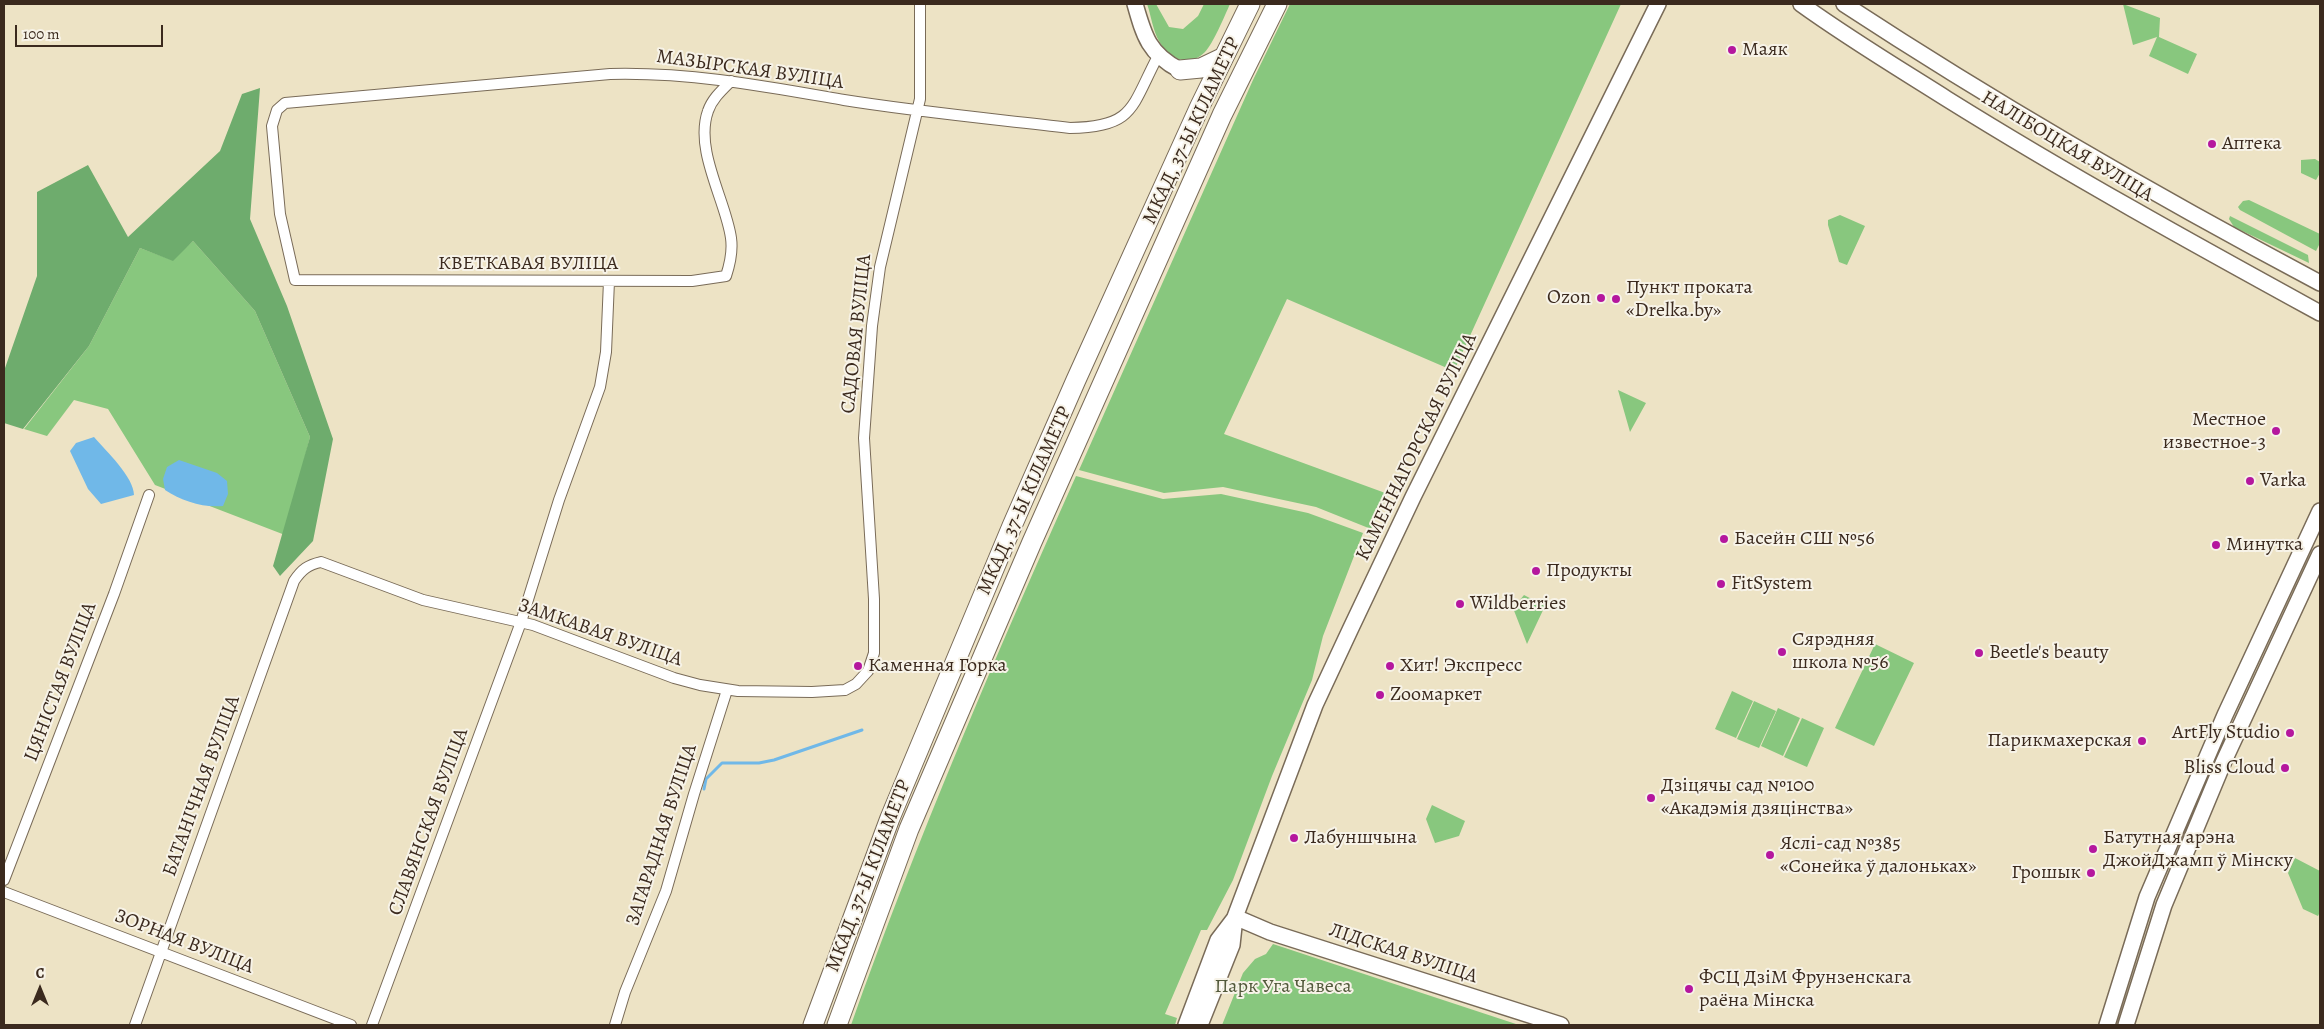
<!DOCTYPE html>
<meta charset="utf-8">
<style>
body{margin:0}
#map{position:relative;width:2324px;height:1029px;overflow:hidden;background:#ede3c5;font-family:Alegreya,serif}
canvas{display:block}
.frame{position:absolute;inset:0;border:5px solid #3b2a1e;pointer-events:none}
.north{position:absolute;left:15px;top:964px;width:50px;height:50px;-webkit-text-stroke:4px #f7f3e8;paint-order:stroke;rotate:0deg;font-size:14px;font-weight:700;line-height:20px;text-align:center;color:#3b2a1e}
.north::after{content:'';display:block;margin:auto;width:18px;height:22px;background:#3b2a1e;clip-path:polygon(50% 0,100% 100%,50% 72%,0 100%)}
.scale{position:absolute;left:15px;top:25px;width:148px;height:22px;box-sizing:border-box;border:2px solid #3b2a1e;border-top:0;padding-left:6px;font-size:15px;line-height:18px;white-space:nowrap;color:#3b2a1e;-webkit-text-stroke:4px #f7f3e8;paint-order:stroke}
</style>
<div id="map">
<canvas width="2324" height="1029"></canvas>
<div class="frame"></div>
<div class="north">С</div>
<div class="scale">100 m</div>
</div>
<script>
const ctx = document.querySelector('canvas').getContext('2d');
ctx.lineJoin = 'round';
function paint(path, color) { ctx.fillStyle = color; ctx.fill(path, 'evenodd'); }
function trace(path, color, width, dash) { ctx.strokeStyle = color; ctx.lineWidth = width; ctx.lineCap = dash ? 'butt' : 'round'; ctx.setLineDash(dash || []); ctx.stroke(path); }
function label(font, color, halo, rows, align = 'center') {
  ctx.font = font + ' Alegreya,serif'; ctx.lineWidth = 4; ctx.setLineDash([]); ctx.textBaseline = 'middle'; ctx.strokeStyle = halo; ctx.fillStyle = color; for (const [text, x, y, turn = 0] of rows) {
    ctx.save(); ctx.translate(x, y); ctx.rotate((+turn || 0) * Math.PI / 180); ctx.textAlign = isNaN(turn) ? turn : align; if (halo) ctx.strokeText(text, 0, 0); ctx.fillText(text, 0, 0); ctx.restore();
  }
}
paint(new Path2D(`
 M1147,4H1156L1169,27L1183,29L1198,16L1204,4H1230C1225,15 1213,44 1205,52C1189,68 1169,59 1159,41C1153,31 1151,15 1147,4Z
 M1290,4H1621L1454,371L1287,299L1224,434L1388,494L1371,529L1316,507L1223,487L1164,493L1079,470L1253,80Z
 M2123,4L2160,18L2159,37L2197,54L2188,74L2149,56L2157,37L2133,45Z
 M2315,159L2320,162V173L2316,180L2301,173V160Z
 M2249,200L2320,234V243L2316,251L2240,210L2238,207L2243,201Z
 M1840,215L1865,226L1847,265L1839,262L1828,225V220Z
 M2230,216L2308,255L2309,263L2234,227L2229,219Z
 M193,241L255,311L310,437L285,535L155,485L108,409L74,400L47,436L24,429L89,346L140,248L172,260Z
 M1618,390L1646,403L1630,432Z
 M1076,476L1163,499L1221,494L1308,513L1363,533L1323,636L1312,680L1272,776L1233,880L1207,930H1201L1165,1014L1177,1018L1175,1025H851C917,839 995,657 1076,476Z
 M1524,595L1545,606L1527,644L1513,608Z
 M1875,644L1914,663L1874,746L1835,728Z
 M1732,691L1753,701L1736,738L1715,729Z
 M1754,701L1776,711L1759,748L1737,739Z
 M1778,708L1800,718L1783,756L1761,746Z
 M1802,718L1824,728L1807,767L1784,757Z
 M1432,805L1465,821L1459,836L1435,843L1426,819Z
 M2295,858L2320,871V912L2318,916L2303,909L2288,873Z
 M1273,944L1519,1025H1222L1243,973L1255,959L1266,954Z`), '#88c77e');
paint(new Path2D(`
 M260,88L250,219L287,306L333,439L313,541L280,576L273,566L310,437L255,311L193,241L173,261L140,248L89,346L23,429L4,423V371L37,276V192L88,165L128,237L220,151L242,94Z`), '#6eac6d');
paint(new Path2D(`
 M94,437C106,451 134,477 134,495L101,504L88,489L70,451L76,443Z
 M179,460L217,473L227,481L228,494L223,506C203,508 182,501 165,490L163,479L167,467Z`), '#70b8e8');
trace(new Path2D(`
 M704,789L706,779L722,763H759L774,760L862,730`), '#70b8e8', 3);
const street = new Path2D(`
 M731,81C722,90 712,99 708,111C694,150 726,201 731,238C733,252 730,264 726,276L692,281L295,280L280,214L272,126L277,110L285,103L610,74C692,72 764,86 844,100C919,112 995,119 1070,128C1135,127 1131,107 1158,56
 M4,880L114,594L149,495
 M4,892L351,1025
 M135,1025L294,581C302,569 308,565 321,562L423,600L533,625L674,678L700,685L738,691L812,692L845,690L856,684L868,671L874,653V599L864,438L872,326L880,267L920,99V4
 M372,1025L521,622L559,500L600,387L606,352L609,281
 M615,1025L625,992L666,891L694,794L727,690`);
const secondary = new Path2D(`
 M1135,4C1144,36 1149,54 1180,70
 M1801,4C1848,38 1898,68 1947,99C2069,175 2194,244 2320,313
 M1844,4C1998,105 2158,197 2320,283
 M1235,917L1270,932L1561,1025
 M1186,1025L1218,940L1234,919
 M1200,1025L1232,945L1235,917L1315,705L1350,630L1413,497L1658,4
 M2107,1025L2147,897L2225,715L2320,511
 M2126,1025L2164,905L2224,761L2320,554`);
const highway = new Path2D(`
 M1180,70L1201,68L1224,57
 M813,1025L890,818L1012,526L1076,380L1200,106L1250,4
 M837,1025L909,829L1032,542L1222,115L1277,4`);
trace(street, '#796b58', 12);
trace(secondary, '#796b58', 18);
trace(highway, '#796b58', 21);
trace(street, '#fff', 10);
trace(secondary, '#fff', 15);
trace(highway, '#fff', 19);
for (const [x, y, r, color] of [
 [1732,50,5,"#b5179e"],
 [2212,144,5,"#b5179e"],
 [1601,298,5,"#b5179e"],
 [1616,299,5,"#b5179e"],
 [2276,431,5,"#b5179e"],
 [2250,481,5,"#b5179e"],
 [1724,539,5,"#b5179e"],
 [2216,545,5,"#b5179e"],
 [1536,571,5,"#b5179e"],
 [1721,584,5,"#b5179e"],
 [1460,604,5,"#b5179e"],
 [1782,652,5,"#b5179e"],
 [1979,653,5,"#b5179e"],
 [858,666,5,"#b5179e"],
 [1390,666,5,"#b5179e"],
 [1380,695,5,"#b5179e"],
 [2290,733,5,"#b5179e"],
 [2142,741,5,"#b5179e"],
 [2285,768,5,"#b5179e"],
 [1651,798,5,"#b5179e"],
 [1294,838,5,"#b5179e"],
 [2093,849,5,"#b5179e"],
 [1770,855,5,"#b5179e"],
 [2091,873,5,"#b5179e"],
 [1689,989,5,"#b5179e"]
]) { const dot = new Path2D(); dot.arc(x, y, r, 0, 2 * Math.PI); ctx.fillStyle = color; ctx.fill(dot); trace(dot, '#f7f3e8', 2); }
label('20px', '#3b2a1e', '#f7f3e8', [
 ["Маяк",1742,50],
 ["Аптека",2222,144],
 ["Пункт проката",1626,288],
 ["«Drelka.by»",1626,311],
 ["Ozon",1591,298,"right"],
 ["Местное",2266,420,"right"],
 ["известное-3",2266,443,"right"],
 ["Varka",2260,481],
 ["Басейн СШ №56",1734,539],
 ["Минутка",2226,545],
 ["Продукты",1546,571],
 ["FitSystem",1731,584],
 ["Wildberries",1470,604],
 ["Сярэдняя",1792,640],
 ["школа №56",1792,663],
 ["Beetle's beauty",1989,653],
 ["Каменная Горка",868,666],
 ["Хит! Экспресс",1400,666],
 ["Zooмаркет",1390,695],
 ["ArtFly Studio",2280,733,"right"],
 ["Парикмахерская",2132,741,"right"],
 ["Bliss Cloud",2275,768,"right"],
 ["Дзіцячы сад №100",1661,786],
 ["«Акадэмія дзяцінства»",1661,809],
 ["Лабуншчына",1304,838],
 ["Батутная арэна",2103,838],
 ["ДжойДжамп ў Мінску",2103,861],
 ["Яслі-сад №385",1780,844],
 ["«Сонейка ў далоньках»",1780,867],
 ["Грошык",2081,873,"right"],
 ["ФСЦ ДзіМ Фрунзенскага",1699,978],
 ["раёна Мінска",1699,1001]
], 'left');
label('20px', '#3b2a1e', '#f7f3e8', [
 ["МАЗЫРСКАЯ ВУЛІЦА",750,70,8],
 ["МКАД, 37-Ы КІЛАМЕТР",1192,131,-65],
 ["НАЛІБОЦКАЯ ВУЛІЦА",2067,147,31],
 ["КВЕТКАВАЯ ВУЛІЦА",528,264],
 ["САДОВАЯ ВУЛІЦА",857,334,-84],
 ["КАМЕННАГОРСКАЯ ВУЛІЦА",1417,447,-64],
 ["МКАД, 37-Ы КІЛАМЕТР",1025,501,-66],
 ["ЗАМКАВАЯ ВУЛІЦА",600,633,19],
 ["ЦЯНІСТАЯ ВУЛІЦА",61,682,-69],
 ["БАТАНІЧНАЯ ВУЛІЦА",202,786,-70],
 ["СЛАВЯНСКАЯ ВУЛІЦА",429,822,-70],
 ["ЗАГАРАДНАЯ ВУЛІЦА",662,835,-72],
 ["МКАД, 37-Ы КІЛАМЕТР",869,876,-69],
 ["ЗОРНАЯ ВУЛІЦА",184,942,21],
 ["ЛІДСКАЯ ВУЛІЦА",1403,954,18]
]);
label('20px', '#52593b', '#f7f3e8', [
 ["Парк Уга Чавеса",1283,987]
]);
</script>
